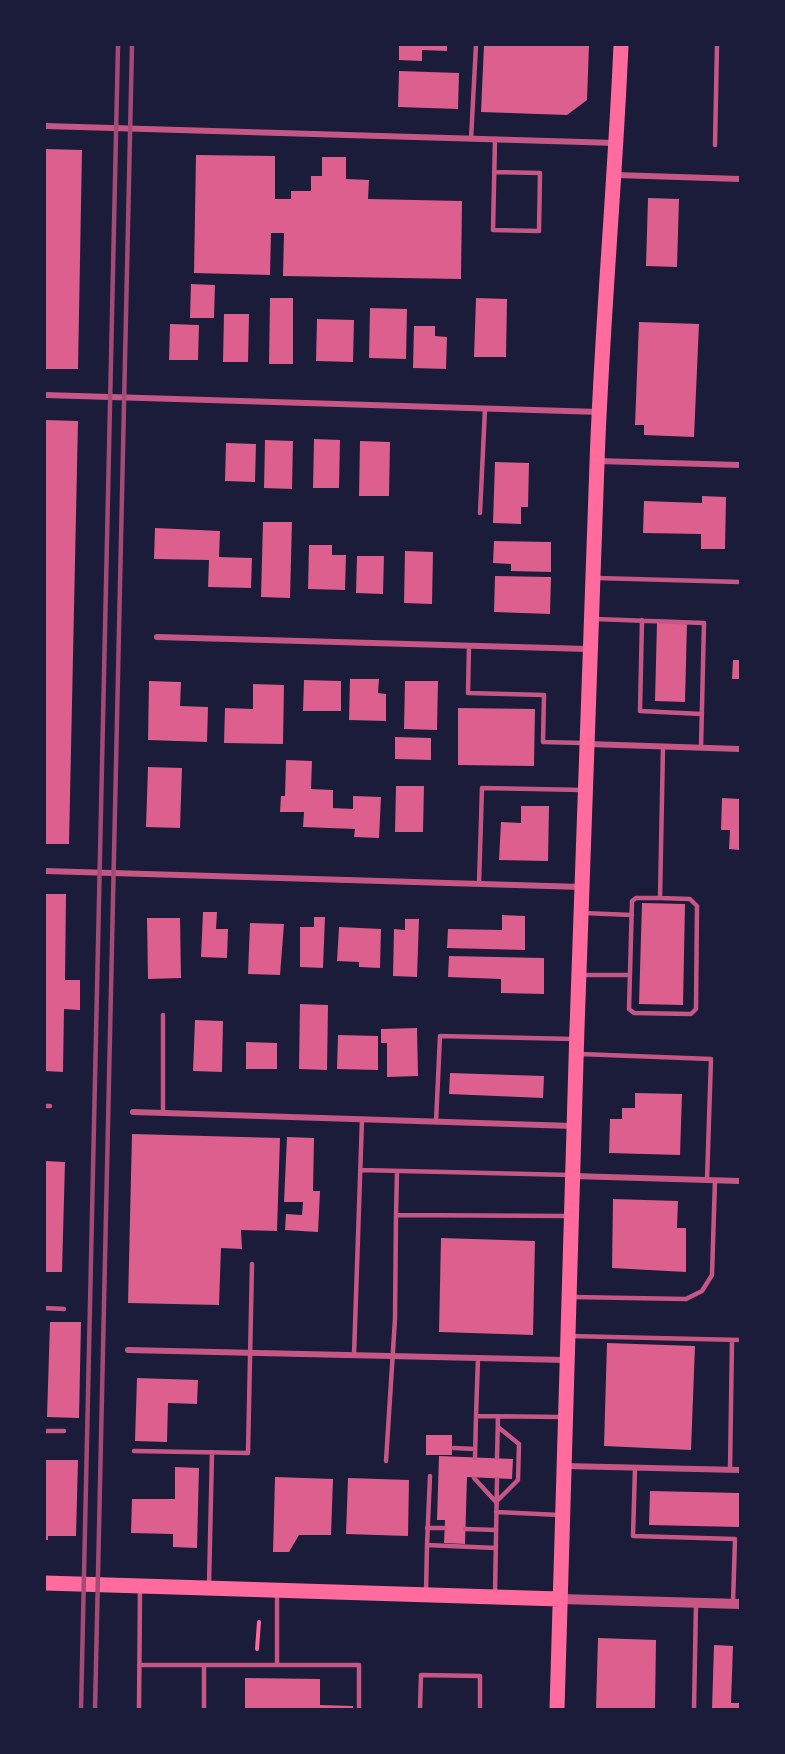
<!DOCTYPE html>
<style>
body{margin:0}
#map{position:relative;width:785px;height:1754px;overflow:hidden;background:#1b1b3a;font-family:Manrope,sans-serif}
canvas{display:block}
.frame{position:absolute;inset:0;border:46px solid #1b1b3a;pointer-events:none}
</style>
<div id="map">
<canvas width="785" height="1754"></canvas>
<div class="frame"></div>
</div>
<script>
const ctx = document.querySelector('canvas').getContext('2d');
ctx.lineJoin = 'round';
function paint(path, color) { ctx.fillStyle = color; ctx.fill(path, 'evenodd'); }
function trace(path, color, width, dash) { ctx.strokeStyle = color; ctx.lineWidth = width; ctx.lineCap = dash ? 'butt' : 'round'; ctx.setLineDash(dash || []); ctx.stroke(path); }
paint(new Path2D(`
 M399,45H447V51L422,50V61L399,60Z
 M484,45H589L587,100L567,115L481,112Z
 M399,71L459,73L458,109L398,107Z
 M45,149L82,150L78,369H45Z
 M196,155L275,156V199H291V191H311V176H322V157H346V179L369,180L368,199L462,201L461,279L283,276L284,233H271L270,275L194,273Z
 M648,198L679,199L677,267L646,266Z
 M191,284L215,285L214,318H190Z
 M270,298H293V364H269Z
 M476,298L507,299L506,357H474Z
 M370,308L407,309L406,359L369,358Z
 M224,314H249L248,362H223Z
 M317,319L354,320L353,362L316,361Z
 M639,322L699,324L694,437L644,435V425H635Z
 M170,324L199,325L198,360H169Z
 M414,326H435V336L447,337L446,369L413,368Z
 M45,420L78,421L69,844H45Z
 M314,439L340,440L339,488H313Z
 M265,440L293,441L292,489L264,488Z
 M360,441L390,442L389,496H359Z
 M226,443L256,444L255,482L225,481Z
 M495,462L529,463L528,507H521V524L493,523Z
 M702,496L726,497L725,549H701V534L643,533L644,501L702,503Z
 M263,522H292L290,598L261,597Z
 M155,528L220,531L219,557L252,558L251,588L208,587L209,560L154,559Z
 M494,541L551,542V572L511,571V564L493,563Z
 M309,545H332V555H346L345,590L308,589Z
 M405,551L433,552L432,604L404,603Z
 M357,556H384L383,594L356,593Z
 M495,576L551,577L550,614L494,612Z
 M657,622L687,623L685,702L655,701Z
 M733,660H740V679H732Z
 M350,679H379L378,693L386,694V721L349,720Z
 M304,680L341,681V711H303Z
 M149,681L181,682L180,706L208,707L207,742L148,740Z
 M405,681H438L437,730L404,729Z
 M253,684L284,685L283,744L224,743L225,708L253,709Z
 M458,708L535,709L534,766L458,765Z
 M395,737L431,738V760L395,759Z
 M286,760L312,761L311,789L333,790V808L353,809V796L381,797L379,838L354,837L355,829L303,827L304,812H280L281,796H285Z
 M148,767L182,768L180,828L146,827Z
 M396,786H424L423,832H395Z
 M722,798L740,799V850L729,849L730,830H721Z
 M521,806H549L548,861L499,860L501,822L521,823Z
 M45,894H66L65,980H80V1010L64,1009L63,1072L45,1071Z
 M642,903L685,904L683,1005L639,1004Z
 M203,912H217L216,929H228L227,958L201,957Z
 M502,915L525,916V950L447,948L448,929L502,930Z
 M314,917H325L323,968L300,967V927H314Z
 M147,918H180L181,978L148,979Z
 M405,919H419L417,977L393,976L394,929L405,930Z
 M250,923L284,924L280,975L248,974Z
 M339,927L381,929L380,968L359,967V962L337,961Z
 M449,956L544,958V994L501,993V979L448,977Z
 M300,1004L328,1005L327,1070L299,1069Z
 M195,1020L223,1021L222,1072L193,1071Z
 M417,1028L418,1076L387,1077V1043H381V1029Z
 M338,1035L378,1036V1070L337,1069Z
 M246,1042L277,1043V1069H246Z
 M450,1073L544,1076L543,1098L449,1094Z
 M635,1093L682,1094L680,1155L609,1153L610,1119H622V1108H635Z
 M132,1134L280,1138L277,1231L241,1230L242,1249L221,1248L219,1305L128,1303Z
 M287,1137L314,1138L313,1191H320L318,1232L285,1230L286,1214L302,1215L303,1202H284Z
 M45,1161L65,1162L62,1272H45Z
 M613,1199L678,1201L677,1228H686V1272L612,1268Z
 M441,1238L535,1241L533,1335L439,1332Z
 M50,1322H81L79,1418L47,1417Z
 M607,1343L695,1346L691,1450L604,1446Z
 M137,1378L198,1380L197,1404L168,1403L167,1442L135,1441Z
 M426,1435H452V1455H426Z
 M439,1456L513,1459L512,1479L467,1477L465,1544L444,1543L445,1520H437Z
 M45,1460H78L76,1536H48V1540H45Z
 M175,1467L199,1468L197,1548L173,1547V1534L131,1533L132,1499H175Z
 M275,1477L333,1479L331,1535H299L289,1552H273Z
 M348,1478L409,1480L408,1536L346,1534Z
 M650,1491L740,1493V1527L649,1525Z
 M598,1638L656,1640L655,1709H596Z
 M714,1645L733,1646L731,1703H740V1709H712Z
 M245,1678L320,1679V1705L353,1706V1709H245Z`), '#dd5f8e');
trace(new Path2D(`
 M257,1649L259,1622`), '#ff6b9d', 4);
trace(new Path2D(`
 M471,139L476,45
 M715,145L717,45
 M494,172L540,173L539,231L493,230L495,140
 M480,513L485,409
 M597,578L740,582
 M595,619L704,623L701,748
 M642,620L640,711L702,714
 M469,646L468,693L544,695L543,742L583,743
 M479,884L482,788L583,790
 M660,898L690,899L697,906L696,1009L691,1014L634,1013L629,1009L632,901L636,898H660L663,747
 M583,913L632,915
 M582,975H630
 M163,1015V1113
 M580,1054L711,1059L707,1180
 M45,1106H50
 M436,1122L440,1036L574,1039
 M360,1170L571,1175
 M396,1215L397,1171
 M572,1297L686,1299L702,1291L712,1275L715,1180
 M45,1308L64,1309
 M569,1336L740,1340
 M354,1355L362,1119
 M478,1358L476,1416L561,1417
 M45,1431H64
 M454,1448L475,1449
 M134,1451L248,1453L252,1264
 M475,1458L476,1416
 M497,1458L498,1417
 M386,1461L395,1319L396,1215L567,1216
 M635,1468L633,1536L735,1539L733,1603
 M730,1470L732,1340
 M430,1476L427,1545L496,1548
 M474,1478L496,1502L518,1480L519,1444L498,1427
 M496,1512L560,1515
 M427,1528H445
 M465,1529L496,1530
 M209,1585L212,1452
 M277,1593V1665H359V1709
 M426,1593L427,1545
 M495,1594L497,1479
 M139,1665H277
 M204,1666V1709
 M139,1709L140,1589
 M420,1709L421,1675L480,1676V1709
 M694,1709L696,1603`), '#c65784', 4.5);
trace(new Path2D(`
 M45,126L616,143
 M616,175L740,179
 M45,395L599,412
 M597,461L740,465
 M157,637L588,649
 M588,744L740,749
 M45,871L582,887
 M133,1112L573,1126
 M573,1176L740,1181
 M128,1350L565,1360
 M564,1466L740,1470`), '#c65784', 6);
trace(new Path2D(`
 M560,1599L740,1604`), '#c65784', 10);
trace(new Path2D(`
 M45,1583L560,1599
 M557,1709C568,1294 581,878 597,463C602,323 615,184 621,45`), '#ff6b9d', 15);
trace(new Path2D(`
 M81,1709L118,45
 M95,1709L132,45`), '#a44b75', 4.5);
</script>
